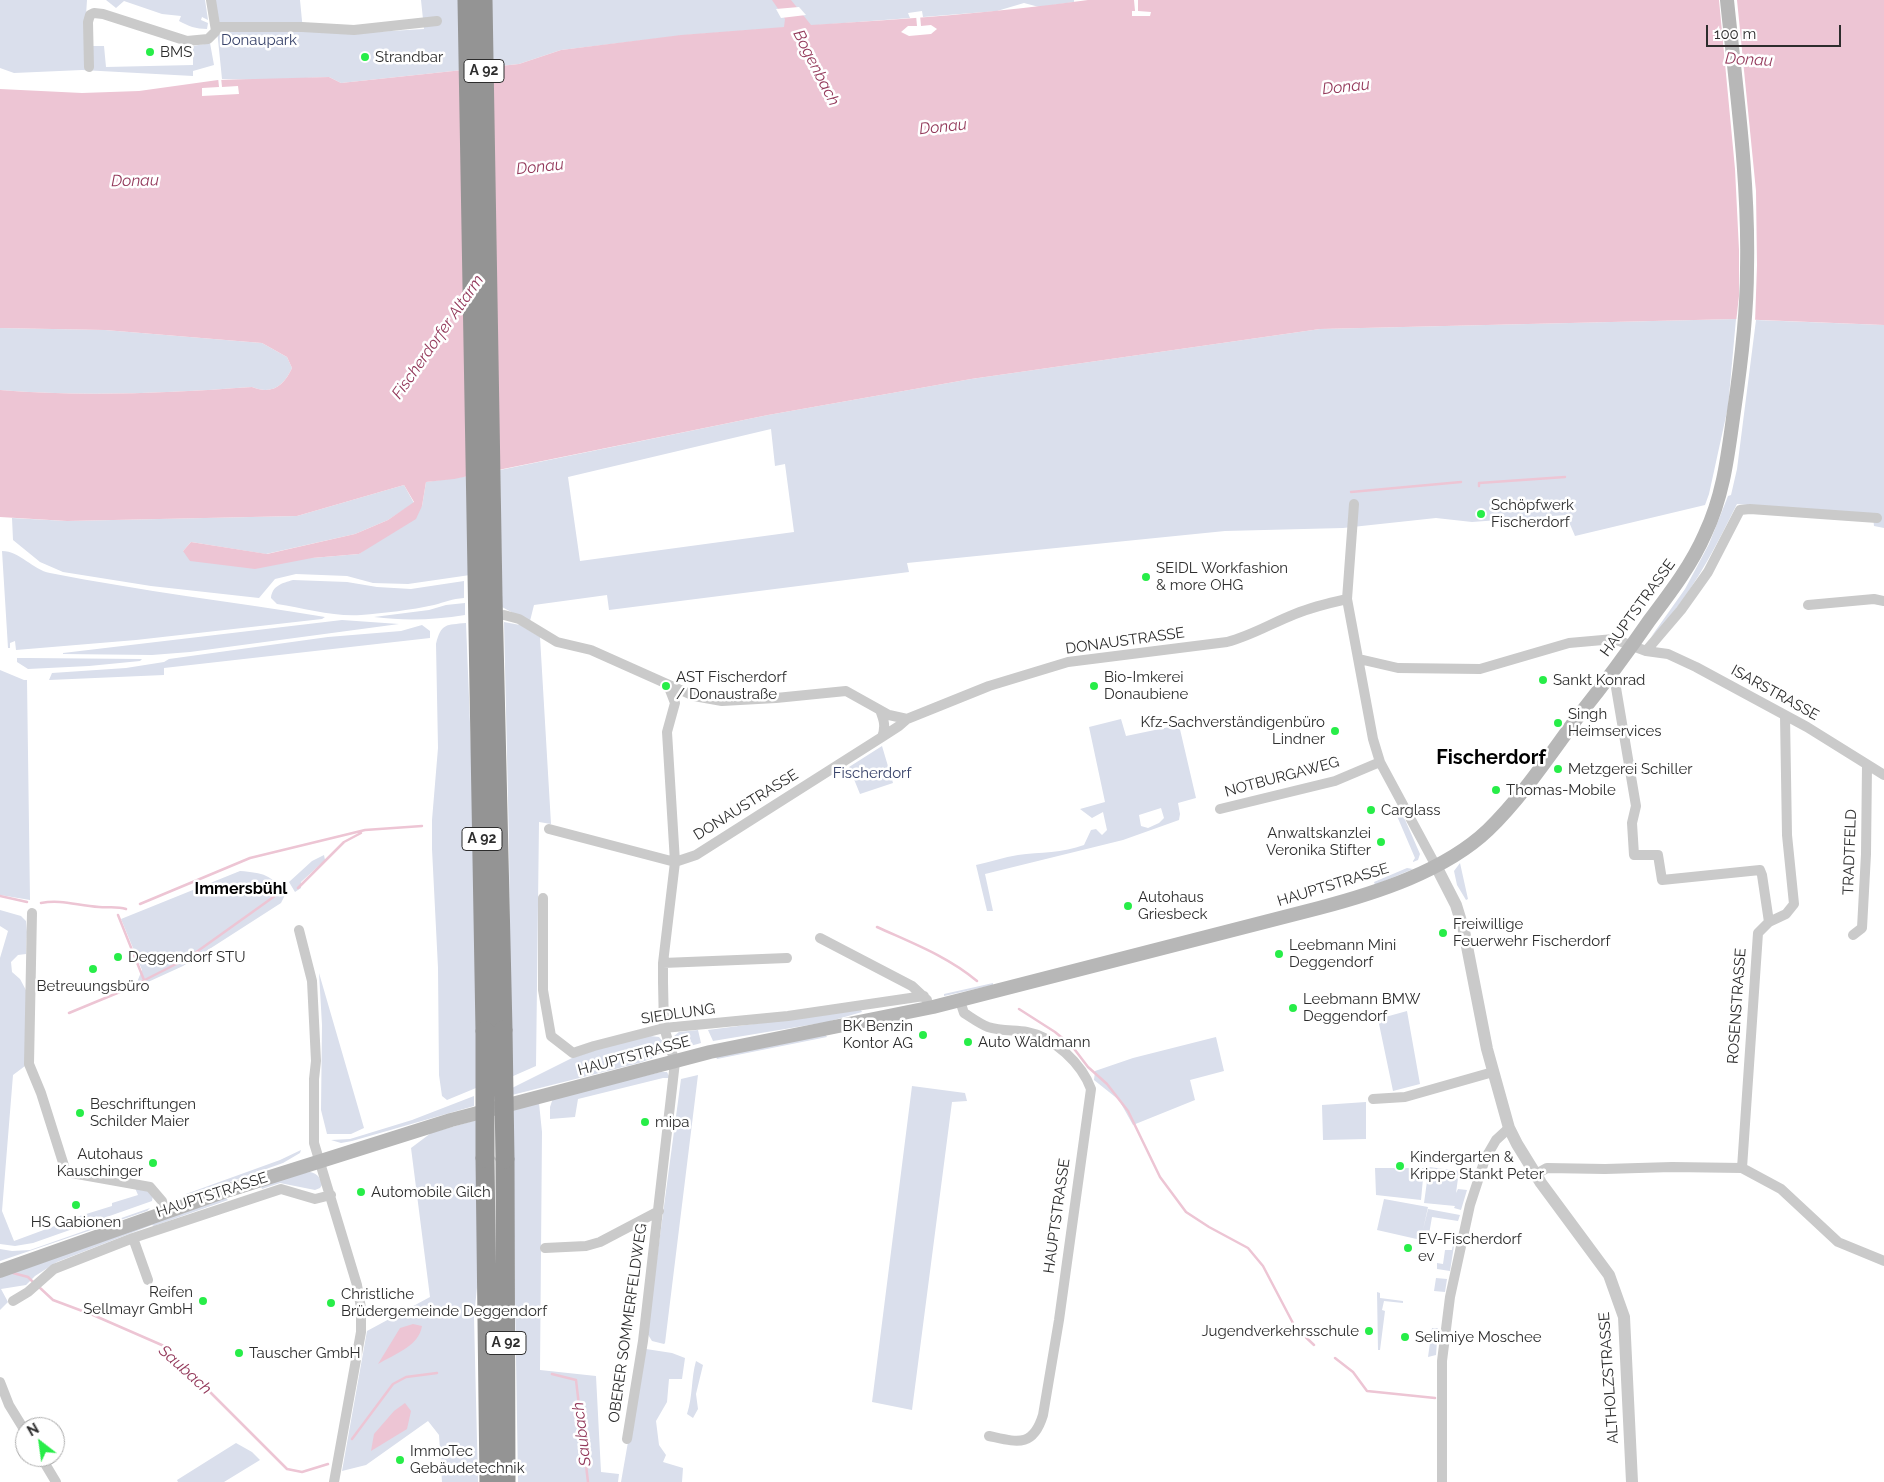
<!DOCTYPE html>
<meta charset="utf-8">
<style>
body{margin:0}
#map{position:relative;width:1884px;height:1482px;overflow:hidden;background:#fff;font-family:Raleway,sans-serif}
canvas{display:block}
.north{position:absolute;left:15px;top:1417px;width:50px;height:50px;box-sizing:border-box;background:#fff;border:1px solid #ababab;border-radius:50%;rotate:330deg;font-size:14px;font-weight:700;line-height:20px;text-align:center;color:#2d2d2d}
.north::after{content:'';display:block;margin:auto;width:18px;height:22px;background:#27ed48;clip-path:polygon(50% 0,100% 100%,50% 72%,0 100%)}
.scale{position:absolute;left:1706px;top:25px;width:135px;height:22px;box-sizing:border-box;border:2px solid #2d2d2d;border-top:0;padding-left:6px;font-size:15px;line-height:18px;white-space:nowrap;color:#2d2d2d;-webkit-text-stroke:4px #fff;paint-order:stroke}
</style>
<div id="map">
<canvas width="1884" height="1482"></canvas>
<div class="north">N</div>
<div class="scale">100 m</div>
</div>
<script>
const ctx = document.querySelector('canvas').getContext('2d');
ctx.lineJoin = 'round';
function paint(path, color) { ctx.fillStyle = color; ctx.fill(path, 'evenodd'); }
function trace(path, color, width, dash) { ctx.strokeStyle = color; ctx.lineWidth = width; ctx.lineCap = dash ? 'butt' : 'round'; ctx.setLineDash(dash || []); ctx.stroke(path); }
function label(font, color, halo, rows, align = 'center') {
  ctx.font = font + ' Raleway,sans-serif'; ctx.lineWidth = 5; ctx.setLineDash([]); ctx.textBaseline = 'middle'; ctx.strokeStyle = halo; ctx.fillStyle = color; for (const [text, x, y, turn = 0] of rows) {
    ctx.save(); ctx.translate(x, y); ctx.rotate((+turn || 0) * Math.PI / 180); ctx.textAlign = isNaN(turn) ? turn : align; if (halo) ctx.strokeText(text, 0, 0); ctx.fillText(text, 0, 0); ctx.restore();
  }
}
paint(new Path2D(`
 M0,0H87L84,46H104L106,67L193,65V46L210,43L214,65L193,71V76L82,70L14,73L0,68Z
 M106,0H205L208,20L202,17L201,20L208,23L207,29C196,29 188,26 179,21L181,16L162,14L124,1L116,8Z
 M214,0H300L303,31L357,33L424,29L421,0H1074V2L1039,7L1024,3L997,11L923,17L922,11L908,13L910,18L687,35L561,50L519,64L341,83L329,77L258,80L222,79Z
 M1736,319L1728,407L1709,494L1705,505L1575,536L1566,515L1472,522L1436,518L1343,528L1225,531L907,563L909,572L609,610L607,595L534,605L530,621H528L502,607L500,470L768,415L971,379L1320,329ZM771,429L775,466L785,464L794,532L580,561L568,477Z
 M1756,320L1884,325V528L1874,526L1873,517L1737,504C1718,542 1699,580 1672,614C1665,622 1659,630 1651,637L1685,589L1709,544L1728,496L1731,495L1737,469Z
 M0,328L105,330L262,343L287,357L292,368C284,386 272,395 252,387C169,393 83,397 0,390Z
 M469,476L470,575L408,584L373,583L347,576L296,574L275,579L259,598L151,586L63,572L40,562L13,540L12,518L67,521L297,516L404,485L414,503L388,520L355,534L266,554L191,542L183,551L312,558L359,554L422,506L426,482Z
 M2,551C20,551 33,570 50,573C141,591 234,602 325,617L322,619L136,640L16,650L15,641L10,643V648H8Z
 M293,580L347,582L377,587L411,589L464,581V598C452,599 445,602 434,605C411,610 385,613 361,615C334,617 304,608 277,604L271,598C272,586 282,583 293,580Z
 M465,603V615C434,620 405,621 374,617L429,610L446,605Z
 M342,620L399,624L190,652L152,655L63,654V653Z
 M504,622L520,625L540,637L551,824L539,822L536,1066L511,1077L509,844Z
 M466,623L476,873V1088L447,1100L442,1096L439,1075L438,968L432,849V820L438,748L436,644C441,623 446,625 466,623Z
 M422,625L430,631V638L164,668V675L49,680L52,673L126,668L164,662L169,659L328,637L401,631Z
 M17,658H28L142,659L140,661L89,666L28,669L17,662Z
 M0,670L24,680H27L30,900L0,895Z
 M1121,719L1126,736L1179,725L1196,798L1178,803L1180,814L1179,820L1123,840L985,874L993,911H987L976,865C990,862 1004,857 1018,855C1040,852 1063,853 1084,845L1091,830L1096,829L1102,835L1107,830L1103,812L1092,818L1080,809L1105,802L1089,727ZM1161,808L1164,818L1159,823L1148,828L1141,826L1139,815Z
 M882,746L893,783L860,794L849,767Z
 M1403,815L1420,854L1418,860L1413,862V861L1415,858L1397,816Z
 M324,855L325,860L301,882V888L295,892L289,882L312,861Z
 M1460,863L1468,899L1466,900L1457,885L1454,871Z
 M1407,868L1413,869L1375,885L1374,882Z
 M240,871C263,873 272,874 285,895L281,903L183,966L148,982H137L142,970L121,919Z
 M0,910L21,916L26,921L27,932L26,954L18,955L11,962L12,972L20,979L27,992L25,1066L13,1075L2,1211L14,1241L68,1221L70,1219L112,1206V1203L138,1195L135,1188L146,1190L153,1195L152,1201L33,1243L15,1246L0,1244V958L8,931L0,926Z
 M319,973L364,1128L351,1134H327L321,1110L322,1025Z
 M993,983V985L944,996V994Z
 M861,1010L862,1012L827,1022L713,1041L708,1030Z
 M1407,1011L1420,1084L1393,1091L1378,1019Z
 M698,1030L701,1043C690,1046 682,1050 674,1041V1036L679,1032Z
 M825,1034L827,1037L717,1059L716,1057Z
 M650,1036L659,1037L663,1042L664,1050L656,1057L639,1063L512,1095V1088L588,1050Z
 M1216,1037L1224,1071L1190,1080L1195,1100L1133,1125L1119,1100L1094,1080L1095,1071L1133,1058Z
 M661,1072H667L670,1078H663L578,1099L575,1117L550,1119V1107L553,1098Z
 M698,1075L665,1343L664,1344L652,1341L647,1333L681,1079Z
 M912,1086L965,1093L967,1101L952,1102L912,1410L872,1402Z
 M474,1096V1106L352,1141L341,1143L331,1140L350,1139L412,1120Z
 M1366,1102V1139L1323,1140L1322,1105Z
 M539,1103L542,1132L540,1370L596,1376L601,1472L619,1474L618,1482H518L512,1110Z
 M480,1119V1258L474,1317L478,1482H442L439,1435L428,1421L366,1465L342,1471L367,1331L430,1297L411,1148L431,1133Z
 M301,1150L300,1153L283,1163L193,1195L188,1196L186,1194L280,1160Z
 M1429,1167L1459,1171L1456,1193L1458,1189L1467,1190L1461,1210L1454,1208L1455,1206L1424,1203Z
 M1375,1168H1424L1421,1200L1376,1195Z
 M310,1172C318,1174 320,1177 322,1185L320,1188L315,1190L280,1183L262,1189L261,1187L302,1173Z
 M225,1197L228,1200L154,1226L152,1225L57,1262L35,1276L26,1285L1,1289L8,1302L0,1310V1277Z
 M1384,1199L1428,1207L1423,1230L1428,1209L1460,1215L1458,1221L1432,1217L1428,1240L1425,1243L1421,1242V1240L1377,1230Z
 M150,1208L147,1211L0,1261V1249L12,1251L30,1250Z
 M1455,1233H1456L1450,1271L1437,1269V1263L1443,1264L1445,1250H1452Z
 M1436,1278L1447,1279L1445,1292L1434,1291Z
 M1377,1292L1380,1293V1298L1403,1301V1303L1384,1301L1382,1310L1385,1311L1380,1350H1378Z
 M1432,1328H1438L1436,1355L1428,1357Z
 M646,1349L672,1353L685,1358L682,1379H669L667,1402L656,1421L659,1445L666,1455L663,1462L683,1468L682,1482H621L642,1362Z
 M696,1361L703,1365L696,1394L698,1409L693,1418L687,1414C693,1396 691,1378 696,1361Z
 M236,1443L252,1452L260,1460L224,1482H178L177,1480Z`), '#dadfec');
paint(new Path2D(`
 M772,0H791L811,25C903,19 996,13 1088,0H1884V325L1736,319L1320,329L971,379L768,415L454,479L426,482L422,506L416,519L359,554L312,558L255,569L190,561L183,551L191,542L267,554L355,534L388,520L414,502L404,485L297,516L67,521L0,517V390C83,397 169,393 252,387C272,395 284,386 292,368L287,357L262,343L105,330L0,328V89L82,93L139,91L218,80L329,77L341,83L519,64L561,50L681,35L784,27L785,19Z
 M413,1324L422,1326C419,1346 395,1354 378,1364L400,1328Z
 M405,1403L411,1411L407,1429L371,1451L374,1434L394,1411Z`), '#edc5d4');
paint(new Path2D(`
 M1134,0H1138V11L1151,12L1150,16H1132V11H1135Z
 M1719,0H1737L1756,191L1757,265L1755,323L1736,322L1739,296V250L1735,169Z
 M799,7L806,15L781,18L776,9Z
 M916,15H920L921,26L931,25L937,29L931,34L909,36L901,32L908,26H917Z
 M218,77H221L222,87L238,86L239,94L202,96V88L219,87Z`), '#fff');
trace(new Path2D(`
 M1479,486V483L1565,477
 M1351,492L1461,482
 M298,888L344,842L361,833
 M0,896L27,902
 M41,903C62,899 78,906 99,907C109,908 117,906 126,909
 M140,904L250,858L365,830L422,826
 M118,915L144,980
 M877,927C912,943 947,956 977,981
 M1019,1009L1055,1032L1072,1046L1088,1067L1107,1084L1128,1111L1160,1177L1186,1212L1209,1227L1248,1248L1263,1266L1295,1327L1314,1345
 M69,1013L127,989L188,958L279,893
 M13,1273L28,1277L35,1284
 M39,1287L53,1300L93,1315L164,1346L287,1469L302,1472L328,1464
 M1335,1358L1353,1372L1367,1391L1435,1398
 M552,1374L576,1380L588,1482
 M352,1439L393,1384L406,1377L437,1373`), '#edc5d4', 2.5);
trace(new Path2D(`
 M211,0L216,31
 M89,67L88,22L90,15L94,13L103,14L187,41L208,39L220,27H302L354,30L437,21
 M1354,504L1347,599L1373,739L1380,762L1436,866
 M1808,605L1874,599L1884,601
 M504,615L519,619L557,642L591,650L694,696L722,701L776,698L846,691L889,715L907,719
 M1646,651L1681,610L1708,572L1740,510L1750,509L1877,518
 M1359,659L1398,668L1480,669L1569,643L1614,639L1646,651L1668,654L1696,667L1807,727L1884,775
 M1613,670L1636,806L1632,823L1634,855H1658L1662,880L1760,870L1762,875L1769,922
 M880,710C884,720 886,727 882,737
 M1220,809L1335,781L1380,762
 M549,829L675,862L696,855L882,737L899,726L907,719L989,686L1068,662L1227,642C1251,636 1272,623 1295,614C1312,607 1329,603 1347,599
 M543,898V990L551,1036L573,1053L594,1046L664,1028L788,1016L924,996
 M32,913L29,1064L41,1093L66,1172L150,1187L162,1201L166,1214
 M299,930L312,981L316,1061L314,1079V1143L357,1285L361,1308V1332L334,1482
 M1853,935L1862,928L1866,854L1867,765
 M820,938L912,986L927,1000
 M663,963L787,958
 M960,1001L964,1013C972,1018 980,1024 988,1027C1000,1031 1015,1030 1027,1032C1054,1037 1082,1064 1091,1089L1059,1320L1043,1415C1033,1448 1017,1442 989,1436
 M1373,1099L1405,1097L1493,1072
 M1742,1168L1781,1189L1838,1242L1884,1261
 M1536,1174L1547,1168L1605,1169L1672,1167L1742,1168L1758,933L1769,922L1786,914L1794,904L1787,835L1785,716
 M133,1238L148,1280
 M545,1248L586,1246L600,1242L659,1211
 M13,1301L28,1292L54,1269L133,1238L281,1189L315,1199L331,1195
 M0,1382L9,1405L25,1431
 M627,1439L643,1341L675,1062L664,1028L663,982V963L675,862L667,732L675,703L668,685
 M41,1457L56,1482
 M1442,1482V1361L1450,1297L1470,1205L1485,1159L1496,1140L1509,1128`), '#cacaca', 10);
trace(new Path2D(`
 M1436,866L1456,905L1464,931L1487,1049L1509,1128L1517,1144L1541,1183L1609,1275L1624,1317L1632,1482`), '#cacaca', 12);
trace(new Path2D(`
 M0,1271L229,1190L451,1120L710,1052L933,1007L1319,908C1376,893 1445,871 1488,830C1523,796 1551,753 1580,714C1604,684 1627,653 1649,621C1670,593 1691,566 1705,534C1724,494 1728,453 1734,411C1741,364 1747,316 1747,269C1749,179 1736,89 1727,0`), '#b7b7b7', 14);
trace(new Path2D(`
 M467,0L485,1031
 M483,0L493,596L503,1030
 M485,1158L489,1482
 M505,1159L506,1482`), '#949494', 19);
trace(new Path2D(`
 M503,1030L505,1159
 M485,1031V1158`), '#949494', 19);
for (const [x, y, r, color] of [
 [150,52,5,"#27ed48"],
 [365,57,5,"#27ed48"],
 [1481,514,5,"#27ed48"],
 [1146,577,5,"#27ed48"],
 [1543,680,5,"#27ed48"],
 [666,686,5,"#27ed48"],
 [1094,686,5,"#27ed48"],
 [1558,723,5,"#27ed48"],
 [1335,731,5,"#27ed48"],
 [1558,769,5,"#27ed48"],
 [1496,790,5,"#27ed48"],
 [1371,810,5,"#27ed48"],
 [1381,842,5,"#27ed48"],
 [1128,906,5,"#27ed48"],
 [1443,933,5,"#27ed48"],
 [1279,954,5,"#27ed48"],
 [118,957,5,"#27ed48"],
 [93,969,5,"#27ed48"],
 [1293,1008,5,"#27ed48"],
 [923,1035,5,"#27ed48"],
 [968,1042,5,"#27ed48"],
 [80,1113,5,"#27ed48"],
 [645,1122,5,"#27ed48"],
 [153,1163,5,"#27ed48"],
 [1400,1166,5,"#27ed48"],
 [361,1192,5,"#27ed48"],
 [76,1205,5,"#27ed48"],
 [1408,1248,5,"#27ed48"],
 [203,1301,5,"#27ed48"],
 [331,1303,5,"#27ed48"],
 [1369,1331,5,"#27ed48"],
 [1405,1337,5,"#27ed48"],
 [239,1353,5,"#27ed48"],
 [400,1460,5,"#27ed48"]
]) { const dot = new Path2D(); dot.arc(x, y, r, 0, 2 * Math.PI); ctx.fillStyle = color; ctx.fill(dot); trace(dot, '#fff', 2); }
for (const [x, y, w] of [
 [484,71,40],
 [482,839,40],
 [506,1343,40]
]) { const box = new Path2D(); box.roundRect(x - w / 2, y - 11.5, w, 23, 4); ctx.fillStyle = '#fff'; ctx.fill(box); trace(box, '#2d2d2d', 1); }
label('bold 14px', '#2d2d2d', null, [
 ["A 92",484,71],
 ["A 92",482,839],
 ["A 92",506,1343]
]);
label('15px', '#39446b', '#fff', [
 ["Donaupark",259,40],
 ["Fischerdorf",872,773]
]);
label('15px', '#2d2d2d', '#fff', [
 ["BMS",160,52],
 ["Strandbar",375,57],
 ["Schöpfwerk",1491,505],
 ["Fischerdorf",1491,522],
 ["SEIDL Workfashion",1156,568],
 ["& more OHG",1156,585],
 ["AST Fischerdorf",676,677],
 ["/ Donaustraße",676,694],
 ["Bio-Imkerei",1104,677],
 ["Donaubiene",1104,694],
 ["Sankt Konrad",1553,680],
 ["Singh",1568,714],
 ["Heimservices",1568,731],
 ["Kfz-Sachverständigenbüro",1325,722,"right"],
 ["Lindner",1325,739,"right"],
 ["Metzgerei Schiller",1568,769],
 ["Thomas-Mobile",1506,790],
 ["Carglass",1381,810],
 ["Anwaltskanzlei",1371,833,"right"],
 ["Veronika Stifter",1371,850,"right"],
 ["Autohaus",1138,897],
 ["Griesbeck",1138,914],
 ["Freiwillige",1453,924],
 ["Feuerwehr Fischerdorf",1453,941],
 ["Leebmann Mini",1289,945],
 ["Deggendorf",1289,962],
 ["Deggendorf STU",128,957],
 ["Betreuungsbüro",93,986,"center"],
 ["Leebmann BMW",1303,999],
 ["Deggendorf",1303,1016],
 ["BK Benzin",913,1026,"right"],
 ["Kontor AG",913,1043,"right"],
 ["Auto Waldmann",978,1042],
 ["Beschriftungen",90,1104],
 ["Schilder Maier",90,1121],
 ["mipa",655,1122],
 ["Autohaus",143,1154,"right"],
 ["Kauschinger",143,1171,"right"],
 ["Kindergarten &",1410,1157],
 ["Krippe Stankt Peter",1410,1174],
 ["Automobile Gilch",371,1192],
 ["HS Gabionen",76,1222,"center"],
 ["EV-Fischerdorf",1418,1239],
 ["ev",1418,1256],
 ["Reifen",193,1292,"right"],
 ["Sellmayr GmbH",193,1309,"right"],
 ["Christliche",341,1294],
 ["Brüdergemeinde Deggendorf",341,1311],
 ["Jugendverkehrsschule",1359,1331,"right"],
 ["Selimiye Moschee",1415,1337],
 ["Tauscher GmbH",249,1353],
 ["ImmoTec",410,1451],
 ["Gebäudetechnik",410,1468]
], 'left');
label('15px', '#2d2d2d', '#fff', [
 ["HAUPTSTRASSE",1638,608,-54],
 ["DONAUSTRASSE",1125,641,-8],
 ["ISARSTRASSE",1775,693,29],
 ["NOTBURGAWEG",1282,777,-15],
 ["DONAUSTRASSE",746,805,-32],
 ["TRADTFELD",1850,852,-88],
 ["HAUPTSTRASSE",1333,885,-17],
 ["ROSENSTRASSE",1737,1006,-86],
 ["SIEDLUNG",678,1014,-8],
 ["HAUPTSTRASSE",634,1056,-15],
 ["HAUPTSTRASSE",212,1195,-18],
 ["HAUPTSTRASSE",1057,1216,-82],
 ["OBERER SOMMERFELDWEG",628,1323,-82],
 ["ALTHOLZSTRASSE",1609,1378,-94]
]);
label('italic 16px', '#93385a', '#fff', [
 ["Donau",1749,60,3],
 ["Bogenbach",816,68,63],
 ["Donau",1346,87,-6],
 ["Donau",943,127,-6],
 ["Donau",540,167,-6],
 ["Donau",135,181,-1],
 ["Fischerdorfer Altarm",438,337,-55],
 ["Saubach",185,1370,42],
 ["Saubach",582,1434,-97]
]);
label('bold 16px', '#000', '#fff', [
 ["Immersbühl",241,889]
]);
label('bold 20px', '#000', '#fff', [
 ["Fischerdorf",1491,758]
]);
</script>
